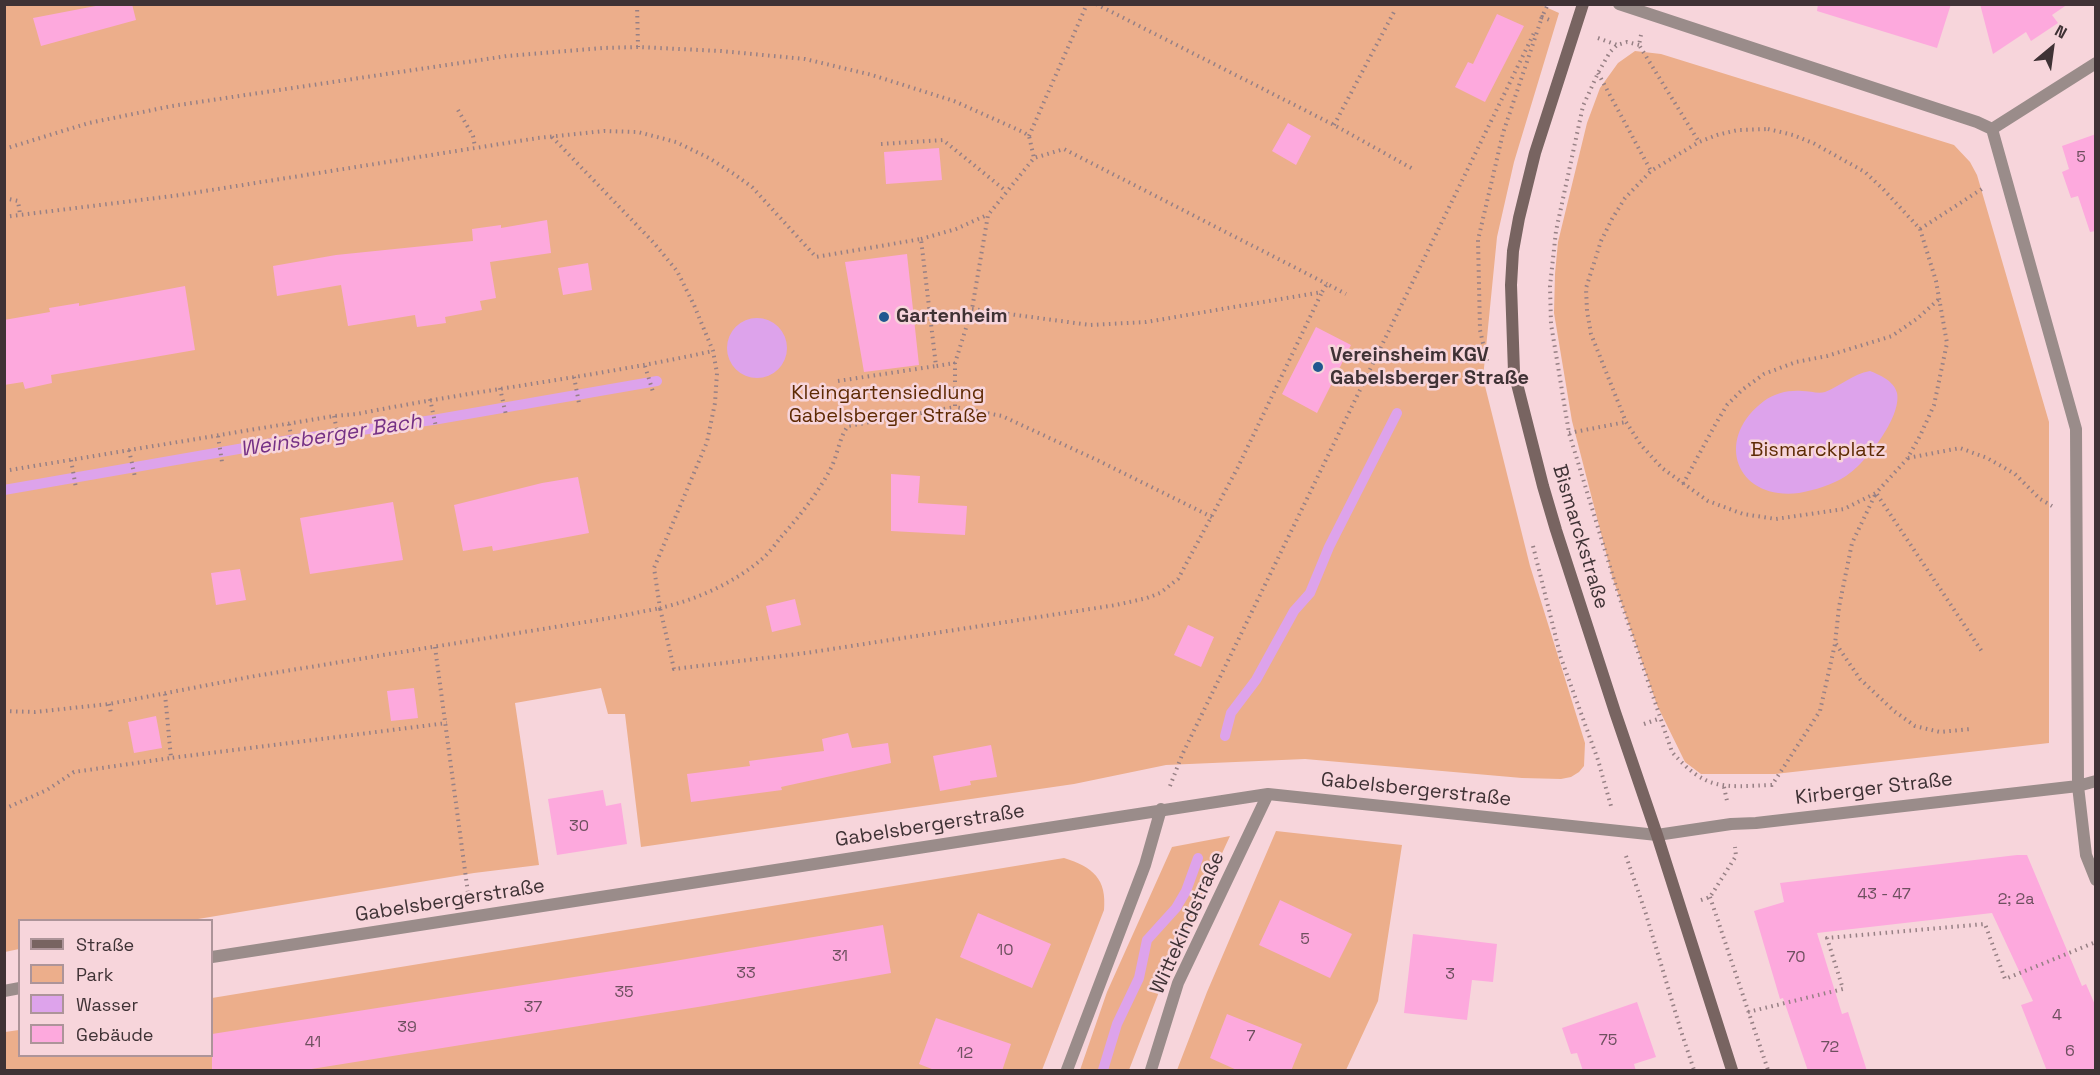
<!DOCTYPE html>
<meta charset="utf-8">
<style>
body{margin:0}
#map{position:relative;width:2100px;height:1075px;overflow:hidden;background:#f7d5db;font-family:"Space Grotesk",sans-serif}
canvas{display:block}
.frame{position:absolute;inset:0;border:6px solid #3f3235;pointer-events:none}
.legend{position:absolute;left:18px;top:919px;width:195px;height:138px;box-sizing:border-box;background:#f7d5db;border:2px solid #ad9499;margin:0;padding:8px 10px;list-style:none;font-size:18px;color:#3f3235}
.legend li{display:flex;align-items:center;gap:12px;height:30px}
.legend b{width:30px;border:2px solid #ad9499}
.north{position:absolute;left:2022px;top:18px;width:60px;height:60px;-webkit-text-stroke:4px #f7d5db;paint-order:stroke;rotate:29deg;font-size:16px;font-weight:700;line-height:24px;text-align:center;color:#3f3235}
.north::after{content:'';display:block;margin:auto;width:21px;height:27px;background:#3f3235;clip-path:polygon(50% 0,100% 100%,50% 72%,0 100%)}
</style>
<div id="map">
<canvas width="2100" height="1075"></canvas>
<div class="frame"></div>
<ul class="legend">
<li><b style="height:8px;background:#786461"></b>Straße</li>
<li><b style="height:16px;background:#ecae8b"></b>Park</li>
<li><b style="height:16px;background:#dda3eb"></b>Wasser</li>
<li><b style="height:16px;background:#fda9dd"></b>Gebäude</li>
</ul>
<div class="north">N</div>
</div>
<script>
const ctx = document.querySelector('canvas').getContext('2d');
ctx.lineJoin = 'round';
function paint(path, color) { ctx.fillStyle = color; ctx.fill(path, 'evenodd'); }
function trace(path, color, width, dash) { ctx.strokeStyle = color; ctx.lineWidth = width; ctx.lineCap = dash ? 'butt' : 'round'; ctx.setLineDash(dash || []); ctx.stroke(path); }
function label(font, color, halo, rows, align = 'center') {
  ctx.font = font + ' "Space Grotesk",sans-serif'; ctx.lineWidth = 5; ctx.setLineDash([]); ctx.textBaseline = 'middle'; ctx.strokeStyle = halo; ctx.fillStyle = color; for (const [text, x, y, turn = 0] of rows) {
    ctx.save(); ctx.translate(x, y); ctx.rotate((+turn || 0) * Math.PI / 180); ctx.textAlign = isNaN(turn) ? turn : align; if (halo) ctx.strokeText(text, 0, 0); ctx.fillText(text, 0, 0); ctx.restore();
  }
}
paint(new Path2D(`
 M1539,4L1559,13L1514,162L1497,237L1483,378L1530,566L1585,743L1584,766L1579,772L1571,777L1561,779L1522,778L1305,759L1166,765L1074,784L641,847L625,714H608L601,688L515,703L539,865L474,873L192,920H20L19,949L5,952V5Z
 M1635,51L1661,54L1954,145L1970,162L1977,175L2049,422V743L1775,774H1701L1685,762L1657,705L1612,576L1572,421L1554,313L1555,274L1558,242L1587,123L1600,88L1618,63Z
 M1276,831L1402,845L1378,1001L1346,1070H1177L1207,992Z
 M1230,836L1164,979L1129,1070H1080L1107,992L1172,847Z
 M1064,858C1093,867 1107,879 1104,910L1042,1070H5V1032L19,1030L20,1056H212V998Z`), '#ecae8b');
paint(new Path2D(`
 M727 348a30 30 0 1 1 60 0a30 30 0 1 1-60 0Z
 M1870,371C1880,375 1894,381 1897,393C1902,417 1865,464 1846,476C1832,485 1815,490 1799,493C1736,501 1713,439 1764,401C1775,393 1789,390 1802,391C1810,391 1818,394 1825,392C1841,386 1852,374 1870,371Z`), '#dda3eb');
trace(new Path2D(`
 M4,490L290,440L433,420L657,381
 M1225,736L1231,713L1256,680L1294,611L1310,593L1329,547L1397,413
 M1103,1070L1117,1024L1139,978L1147,940L1176,908L1186,891L1198,858`), '#dda3eb', 10);
paint(new Path2D(`
 M106,4H132L136,20L41,46L33,18Z
 M1818,4H1951L1937,48L1817,11Z
 M1980,4H2068L2052,15L2058,23L2031,41L2026,32L1993,54Z
 M1497,14L1524,26L1485,102L1455,87L1468,62L1473,64Z
 M1288,123L1311,136L1296,165L1272,151Z
 M2096,134V231L2090,232L2078,196L2071,198L2062,172L2069,169L2062,146Z
 M939,148L942,180L886,184L884,152Z
 M547,220L551,253L490,262L496,298L480,301L482,310L445,317L446,323L417,327L415,315L348,326L341,285L277,296L273,266L336,255L473,241L472,229L501,225V228Z
 M907,254L919,365L864,372L845,262Z
 M588,263L592,290L563,295L558,268Z
 M185,286L195,350L51,375L52,383L25,389L23,382L4,385V320L50,312L49,308L79,303V306Z
 M1316,327L1351,345L1317,413L1282,394Z
 M891,474L920,476L918,503L967,506L965,535L891,531Z
 M578,477L589,533L493,551L492,546L463,551L454,505L542,483Z
 M393,502L403,560L310,574L300,518Z
 M240,569L246,600L216,605L211,573Z
 M795,599L801,625L772,632L766,606Z
 M1188,625L1214,637L1201,667L1174,655Z
 M414,688L418,718L391,721L387,691Z
 M156,716L162,748L134,753L128,722Z
 M848,733L852,748L888,743L891,763L781,787L782,790L691,802L687,774L750,766L749,761L824,751L822,739Z
 M991,745L997,777L970,781L971,785L940,791L933,756Z
 M603,790L606,806L621,803L627,844L557,855L548,799Z
 M2017,855H2027L2082,986L2086,984L2096,1007V1071H2047L2021,1005L2033,1001L1992,913L1817,933L1842,1014L1848,1012L1867,1071H1808L1783,998L1780,999L1754,911L1784,902L1780,883Z
 M1280,900L1352,934L1330,978L1259,945Z
 M978,913L1051,944L1032,988L960,957Z
 M883,925L891,973L704,1006L299,1071H212V1034L663,963Z
 M1413,934L1497,944L1493,982L1472,980L1467,1020L1404,1013Z
 M1637,1002L1656,1057L1634,1064L1636,1071H1583L1577,1053L1571,1054L1562,1028Z
 M1227,1014L1302,1044L1291,1071H1239L1210,1058Z
 M936,1018L1011,1044L1002,1071H937L919,1064Z`), '#fda9dd');
trace(new Path2D(`
 M637,4L638,47
 M1096,4L1334,125L1413,169
 M4,5L5,4
 M1541,19L1548,4
 M1641,35L1639,45L1699,142
 M1598,38L1617,45
 M1639,45L1627,42L1617,45L1610,52L1598,73L1583,106L1556,231L1550,286L1551,324L1569,433L1618,593L1672,752C1706,791 1723,787 1772,785L1820,711L1835,644L1839,607L1852,543L1876,493L1983,653
 M1598,73L1651,171
 M458,110L473,136L475,147
 M1334,125L1395,10
 M1768,129L1793,135L1813,143L1865,172L1884,190L1920,229L1936,281L1947,343L1934,405L1920,436L1907,459L1876,493L1844,509L1776,519L1743,514L1708,501L1662,468L1641,445L1626,422L1591,334L1587,311L1586,288L1601,241L1612,219L1625,198L1651,171L1699,142L1717,135L1738,130Z
 M1029,136L1087,4
 M552,137L654,243L677,271L694,305L713,351L717,373L715,403L707,442L654,568L660,608C696,600 734,583 762,559C769,553 775,545 780,538C799,517 818,493 831,468C838,454 839,438 848,426L955,407
 M881,144L943,140L1006,191
 M4,149L89,123L172,106L507,56L602,48L638,47L721,51L805,59L872,75L954,101L1023,132L1029,136L1034,158
 M4,198L18,201L20,214
 M4,217L180,195L538,138L604,131L638,132L676,142L709,158L734,174L752,187L816,257L921,239L936,366L955,363
 M1920,229L1985,187
 M921,239L956,229L987,215
 M972,309L1090,325L1146,322L1322,292L1327,284L1346,294
 M1487,361L1480,330L1478,240L1503,133L1542,17L1552,21
 M645,366L653,392
 M574,377L579,403
 M838,381L936,366
 M500,388L506,415
 M430,399L436,427
 M334,416L339,441
 M289,424L293,449
 M1569,433L1626,422
 M218,436L222,462
 M129,450L135,477
 M1908,458L1960,448L1987,458L2015,474L2040,499L2052,506
 M71,460L76,488
 M4,471L334,416L357,414C476,390 596,377 713,351
 M1683,484L1715,425L1727,405L1742,390L1764,374L1796,362L1827,356L1892,336L1918,318L1939,299
 M1212,517L1099,461L1002,416L955,407V363L972,309L988,215L1034,158L1064,149L1327,284
 M1533,546L1561,658L1598,760L1611,806
 M1836,644L1860,679L1894,711L1915,726L1940,732L1971,729
 M435,647L468,893
 M165,694L171,758L447,723
 M109,704L111,713
 M4,711L35,712L109,704L255,676L616,617L660,608L674,669L806,653L1116,605L1147,598L1160,593L1178,579L1238,467L1322,292
 M1644,724L1661,718
 M1170,786L1182,755L1535,31
 M1724,787L1727,801
 M4,809L47,790L74,772L171,758
 M1626,856L1646,914L1681,1031L1694,1070
 M1710,897L1768,1070
 M1701,900L1710,897L1736,856L1735,847
 M1748,1012L1843,989L1827,938L1985,924L2005,979L2096,942`), '#978085', 4, [1.5, 4.5]);
trace(new Path2D(`
 M1619,4L1977,122L1992,129L2076,429L2078,786L2086,855L2096,880
 M1992,129L2096,63
 M212,957L1268,794L1657,835L1731,824L1756,823L2078,786L2096,781
 M4,991L20,988
 M1067,1070L1145,865L1161,809
 M1151,1070L1178,983L1268,794`), '#9a8c8a', 12);
trace(new Path2D(`
 M1583,4L1535,153L1519,218L1513,251L1511,285L1514,372L1543,486L1556,530L1615,712L1657,835L1732,1070`), '#786461', 12);
for (const [x, y, r, color] of [
 [884,317,6,"#20578f"],
 [1318,367,6,"#20578f"]
]) { const dot = new Path2D(); dot.arc(x, y, r, 0, 2 * Math.PI); ctx.fillStyle = color; ctx.fill(dot); trace(dot, '#f7d5db', 2); }
label('16px', '#6e505f', null, [
 ["5",2081,158],
 ["30",579,827],
 ["43 - 47",1884,895],
 ["2; 2a",2016,900],
 ["5",1305,940],
 ["10",1005,951],
 ["31",840,957],
 ["70",1796,958],
 ["33",746,974],
 ["3",1450,975],
 ["35",624,993],
 ["37",533,1008],
 ["4",2057,1016],
 ["39",407,1028],
 ["7",1251,1037],
 ["75",1608,1041],
 ["41",313,1043],
 ["72",1830,1048],
 ["6",2070,1052],
 ["12",965,1054]
]);
label('bold 20px', '#3f3235', '#f7d5db', [
 ["Gartenheim",896,317],
 ["Vereinsheim KGV",1330,356],
 ["Gabelsberger Straße",1330,379]
], 'left');
label('20px', '#5e2a04', '#f7d5db', [
 ["Kleingartensiedlung",888,394],
 ["Gabelsberger Straße",888,417],
 ["Bismarckplatz",1818,451]
]);
label('20px', '#3f3235', '#f7d5db', [
 ["Bismarckstraße",1580,537,73],
 ["Kirberger Straße",1874,789,-7],
 ["Gabelsbergerstraße",1416,790,6],
 ["Gabelsbergerstraße",930,826,-9],
 ["Gabelsbergerstraße",450,901,-9],
 ["Wittekindstraße",1188,923,-66]
]);
label('italic 21px', '#753085', '#f7d5db', [
 ["Weinsberger Bach",331,436,-9]
]);
</script>
